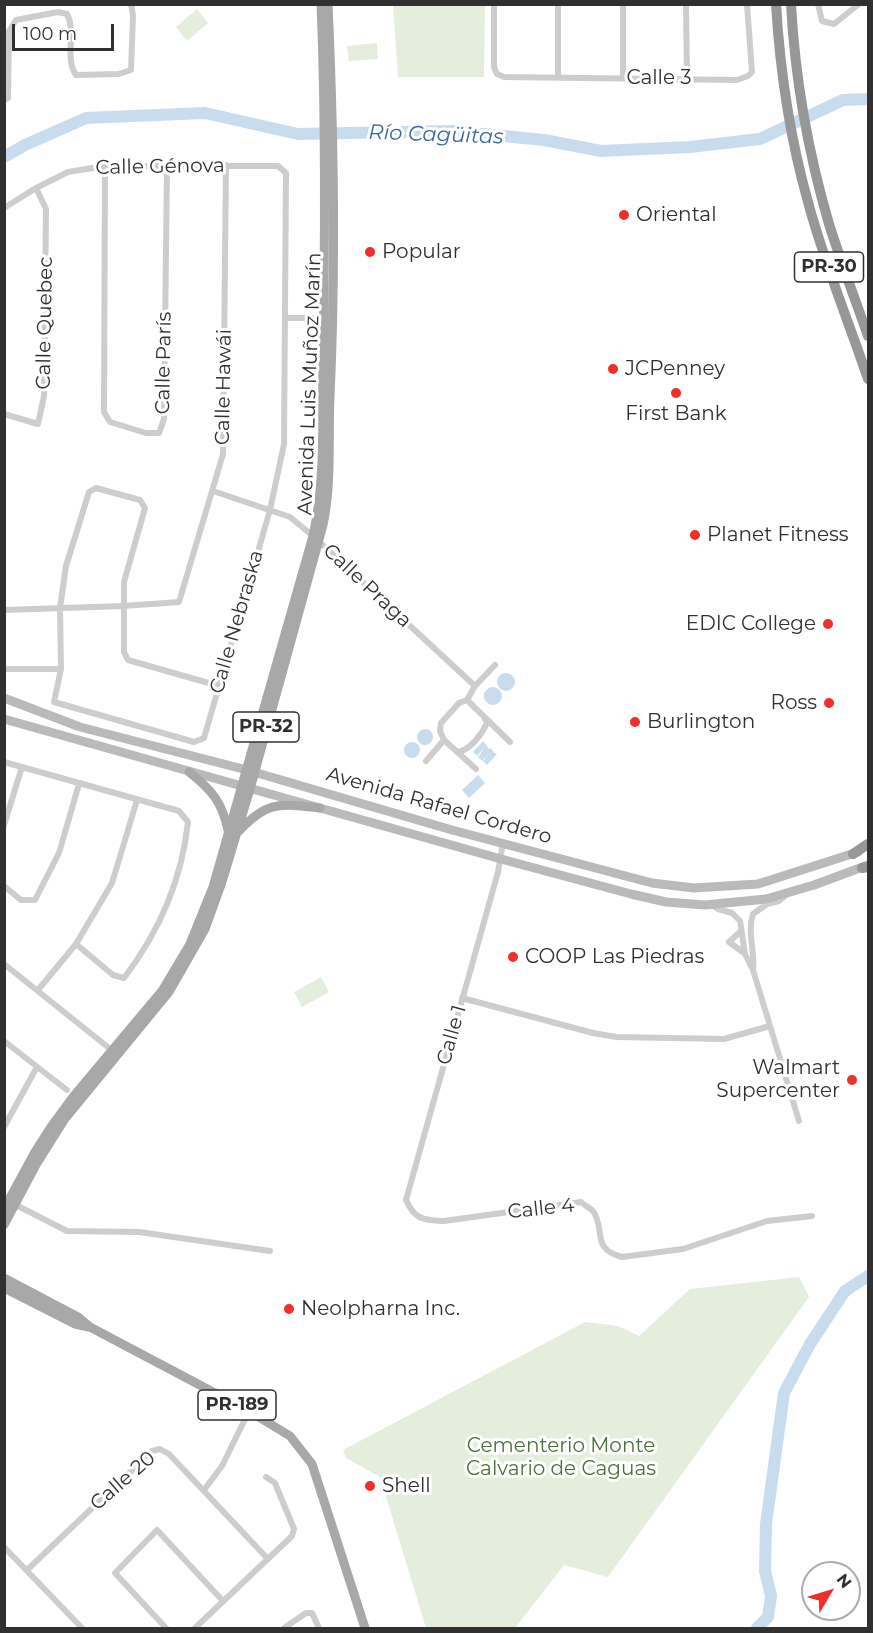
<!DOCTYPE html>
<meta charset="utf-8">
<style>
body{margin:0}
#map{position:relative;width:873px;height:1633px;overflow:hidden;background:#fff;font-family:Montserrat,sans-serif}
canvas{display:block}
.frame{position:absolute;inset:0;border:6px solid #303030;pointer-events:none}
.north{position:absolute;left:801px;top:1561px;width:60px;height:60px;box-sizing:border-box;background:#fff;border:2px solid #acacac;border-radius:50%;rotate:52deg;font-size:16px;font-weight:700;line-height:24px;text-align:center;color:#303030}
.north::after{content:'';display:block;margin:auto;width:21px;height:27px;background:#ef2f2a;clip-path:polygon(50% 0,100% 100%,50% 72%,0 100%)}
.scale{position:absolute;left:12px;top:24px;width:102px;height:27px;box-sizing:border-box;border:3px solid #303030;border-top:0;padding-left:8px;font-size:18px;line-height:21px;white-space:nowrap;color:#303030;-webkit-text-stroke:4px #fff;paint-order:stroke}
</style>
<div id="map">
<canvas width="873" height="1633"></canvas>
<div class="frame"></div>
<div class="north">N</div>
<div class="scale">100 m</div>
</div>
<script>
const ctx = document.querySelector('canvas').getContext('2d');
ctx.lineJoin = 'round';
function paint(path, color) { ctx.fillStyle = color; ctx.fill(path, 'evenodd'); }
function trace(path, color, width, dash) { ctx.strokeStyle = color; ctx.lineWidth = width; ctx.lineCap = dash ? 'butt' : 'round'; ctx.setLineDash(dash || []); ctx.stroke(path); }
function label(font, color, halo, rows, align = 'center') {
  ctx.font = font + ' Montserrat,sans-serif'; ctx.lineWidth = 6; ctx.setLineDash([]); ctx.textBaseline = 'middle'; ctx.strokeStyle = halo; ctx.fillStyle = color; for (const [text, x, y, turn = 0] of rows) {
    ctx.save(); ctx.translate(x, y); ctx.rotate((+turn || 0) * Math.PI / 180); ctx.textAlign = isNaN(turn) ? turn : align; if (halo) ctx.strokeText(text, 0, 0); ctx.fillText(text, 0, 0); ctx.restore();
  }
}
paint(new Path2D(`
 M393,5H485L484,77H398Z
 M197,9L208,23L187,41L176,27Z
 M377,43L378,59L349,61L347,46Z
 M321,977L329,992L302,1007L294,992Z
 M799,1277L809,1297L608,1577L564,1565L515,1628H426L380,1477L346,1458L343,1450L585,1322L618,1326L639,1336L690,1289Z`), '#e5eedd');
paint(new Path2D(`
 M497 682a9 9 0 1 1 18 0a9 9 0 1 1-18 0Z
 M484 696a9 9 0 1 1 18 0a9 9 0 1 1-18 0Z
 M417 737a8 8 0 1 1 16 0a8 8 0 1 1-16 0Z
 M483,741L489,749L491,748L494,753L497,754L487,765L483,761L491,752L482,761L478,757L485,747L477,756L473,752Z
 M404 750a8 8 0 1 1 16 0a8 8 0 1 1-16 0Z
 M478,775L485,783L469,798L462,790Z`), '#c9dcee');
trace(new Path2D(`
 M4,157L25,145L86,118L205,113L298,134L452,131L544,140L601,151L690,147L760,139L843,100L868,99
 M757,1628L768,1617L771,1596L765,1571L766,1524L784,1393L810,1344L845,1291L868,1276`), '#c9dcee', 12);
trace(new Path2D(`
 M494,4V67L497,74L504,77L737,80L748,76L752,72L747,4
 M686,4L687,78
 M818,4L822,21L834,24L859,4
 M558,77V4
 M623,77V4
 M4,100L8,98L9,31L16,20L58,12L67,14C77,33 64,58 76,75L119,74L131,70L133,16L131,4
 M105,166L104,412L110,422L146,433H159L164,419L167,165
 M4,208L36,188L68,172L105,166H278L286,173L284,444L270,510L204,738L194,742L54,702L61,669L60,608L66,566L89,492L96,488L140,500L145,508L124,582V652L128,660L219,686
 M285,318H326
 M4,414L38,424L44,396L46,209L36,188
 M213,491L290,517L313,536L475,686
 M4,610L123,606L179,602L223,454L226,165
 M4,669H61
 M467,700L510,742
 M458,752C470,750 482,734 487,723L485,719
 M426,761L444,740
 M4,762L179,811L188,822C182,879 159,932 124,978L113,975L76,944
 M476,769L444,740L440,731L441,723L459,703L467,700L475,686L495,665
 M4,825L22,767
 M503,843L498,872L406,1200C415,1220 423,1220 444,1221L581,1202C584,1205 590,1208 593,1211C606,1228 590,1249 622,1257L683,1249L767,1221L812,1216
 M4,886L21,900H35L59,853L79,784
 M712,905L718,909L732,913L740,921L745,954L753,970L799,1121
 M741,931L729,942L744,953
 M4,964L114,1052
 M753,969C755,951 747,932 753,914L767,904L779,901L786,895
 M38,990L76,944L112,883L137,800
 M462,998L593,1033L616,1037L724,1039L770,1026
 M4,1041L67,1090
 M4,1127L37,1067
 M14,1204L67,1231L139,1232L270,1251
 M204,1490L222,1466L249,1411
 M4,1547L82,1628
 M27,1570L152,1451L160,1449L169,1454L267,1558
 M166,1628L115,1573L157,1530L223,1601
 M195,1628L292,1536L294,1529L275,1483L266,1477
 M284,1628L306,1613H312L319,1628`), '#cdcdcd', 6);
trace(new Path2D(`
 M4,698L80,727L247,770L452,830L652,883L694,888L758,884L858,852
 M4,719L501,859L631,894L666,902L705,905L766,899L814,885L868,865`), '#bababa', 9);
trace(new Path2D(`
 M189,772C212,790 222,802 228,830
 M238,832C268,800 279,804 320,808
 M4,1209L35,1152L51,1127L73,1097L162,991L190,944L213,887L313,536C326,478 322,418 323,359C325,241 326,123 321,4
 M4,1225L37,1163L64,1120L169,992L205,929L222,882L250,789L323,525C332,483 328,440 330,397C336,267 334,135 328,4
 M4,1278L78,1317L90,1327L249,1411L290,1436L312,1464L365,1628
 M4,1288L75,1324L89,1327`), '#a8a8a8', 9);
trace(new Path2D(`
 M776,4C780,71 790,138 808,202C824,262 848,320 868,379
 M791,4C795,79 808,152 829,224C841,262 855,299 868,336
 M853,854L868,844
 M862,868L868,867`), '#979797', 10);
for (const [x, y, r, color] of [
 [624,215,6,"#ef2f2a"],
 [370,252,6,"#ef2f2a"],
 [613,369,6,"#ef2f2a"],
 [676,393,6,"#ef2f2a"],
 [695,535,6,"#ef2f2a"],
 [828,624,6,"#ef2f2a"],
 [829,703,6,"#ef2f2a"],
 [635,722,6,"#ef2f2a"],
 [513,957,6,"#ef2f2a"],
 [852,1080,6,"#ef2f2a"],
 [289,1309,6,"#ef2f2a"],
 [370,1486,6,"#ef2f2a"]
]) { const dot = new Path2D(); dot.arc(x, y, r, 0, 2 * Math.PI); ctx.fillStyle = color; ctx.fill(dot); trace(dot, '#fff', 2); }
for (const [x, y, w] of [
 [829,267,69],
 [266,727,66],
 [237,1405,78]
]) { const box = new Path2D(); box.roundRect(x - w / 2, y - 15, w, 30, 4.5); ctx.fillStyle = '#fff'; ctx.fill(box); trace(box, '#303030', 1.5); }
label('bold 18px', '#303030', null, [
 ["PR-30",829,267],
 ["PR-32",266,727],
 ["PR-189",237,1405]
]);
label('20px', '#303030', '#fff', [
 ["Calle 3",659,78],
 ["Calle Génova",160,167,-1],
 ["Calle Quebec",45,323,-89],
 ["Calle París",164,363,-89],
 ["Avenida Luis Muñoz Marín",310,384,-88],
 ["Calle Hawái",224,387,-89],
 ["Calle Praga",367,586,43],
 ["Calle Nebraska",237,622,-74],
 ["Avenida Rafael Cordero",439,806,16],
 ["Calle 1",452,1035,-74],
 ["Calle 4",541,1209,-6],
 ["Calle 20",123,1481,-41]
]);
label('20px', '#303030', '#fff', [
 ["Oriental",636,215],
 ["Popular",382,252],
 ["JCPenney",625,369],
 ["First Bank",676,414,"center"],
 ["Planet Fitness",707,535],
 ["EDIC College",816,624,"right"],
 ["Ross",817,703,"right"],
 ["Burlington",647,722],
 ["COOP Las Piedras",525,957],
 ["Walmart",840,1068,"right"],
 ["Supercenter",840,1091,"right"],
 ["Neolpharna Inc.",301,1309],
 ["Shell",382,1486]
], 'left');
label('20px', '#4e6f3a', '#fff', [
 ["Cementerio Monte",561,1446],
 ["Calvario de Caguas",561,1469]
]);
label('italic 21px', '#396998', '#fff', [
 ["Río Cagüitas",436,135,2]
]);
</script>
